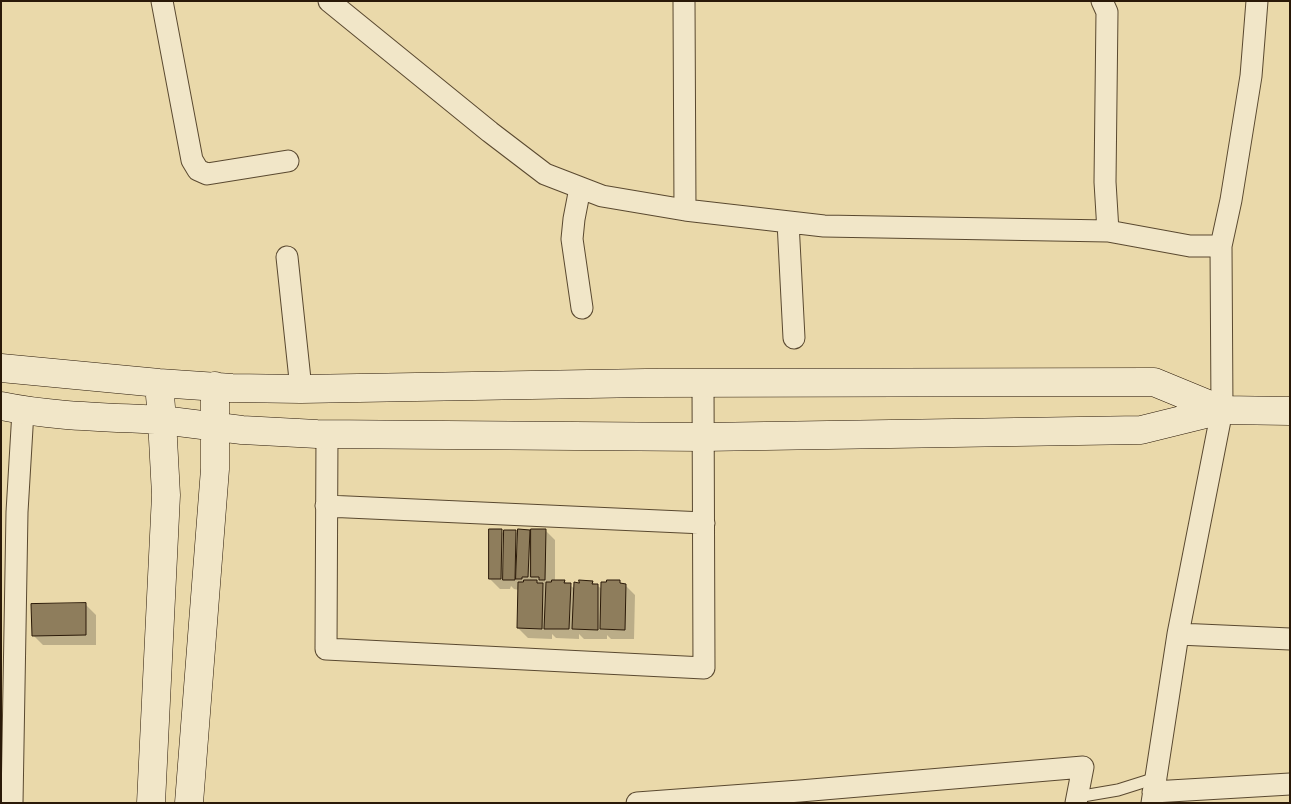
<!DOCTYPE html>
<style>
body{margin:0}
#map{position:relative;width:1291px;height:804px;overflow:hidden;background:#ead9aa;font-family:"EB Garamond",serif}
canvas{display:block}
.frame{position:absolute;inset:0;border:2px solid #2a1908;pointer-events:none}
</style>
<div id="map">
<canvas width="1291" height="804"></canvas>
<div class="frame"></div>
</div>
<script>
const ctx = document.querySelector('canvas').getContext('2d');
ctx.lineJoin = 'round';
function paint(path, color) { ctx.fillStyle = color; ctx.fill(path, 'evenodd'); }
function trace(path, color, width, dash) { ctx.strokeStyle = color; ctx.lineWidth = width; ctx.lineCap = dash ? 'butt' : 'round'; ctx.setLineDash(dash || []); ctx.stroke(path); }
paint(new Path2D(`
 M545,530L555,540V581H564L575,589L592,582L602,589L619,582L625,585L635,595L634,639H611L607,635V639H584L579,634V639L556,638L552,634V639L528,638L518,628L519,590L514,589L511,586L510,589H500L490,579L501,531L505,535L515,531L519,535L529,531L533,535Z
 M86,605L96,615V645H43L33,635Z`), '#0003');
const building = new Path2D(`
 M489,529H502L501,579H489Z
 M518,529L530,530L528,577H522V579H516Z
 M531,529H546L545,580H539V577H531Z
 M504,530H516L515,580H503Z
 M524,580H537V583H543L542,629L517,628L518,582H523Z
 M552,580H565L564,583H571L569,629H544L546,582H551Z
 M579,580L593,581L592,584H598V630L572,629L574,582L579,583Z
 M607,580H620V583L626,584L625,630L600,629L601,582H606Z
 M86,603V635L32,636L31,604Z`);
paint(building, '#8e7d5c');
trace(building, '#2a1908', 1);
const lane = new Path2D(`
 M1077,797L1118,790L1156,778`);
const street = new Path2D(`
 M162,1L192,160L198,170L207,174L288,161
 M329,1L490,132L545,174L602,196L685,210L824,226L1108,231L1190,246H1221L1231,200L1251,76L1257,1
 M684,1L685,210
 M1102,1L1107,12L1105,182L1108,231
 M580,188L574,219L572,239L582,308
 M788,222L794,338
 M287,257L301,389
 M327,434L326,649L704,668L703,383
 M326,506L704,523
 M1178,634L1290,639
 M1153,792L1290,784
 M12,803L17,512L23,411
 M637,803L800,791L1083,767L1076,803
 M1152,803L1178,634L1222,410L1221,246`);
const secondary = new Path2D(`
 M1,368L159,383L232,388L301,389L646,383L1154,382L1222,410
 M159,383L162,420L242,430L317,434L703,437L1141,430L1222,410L1290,411
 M1,406C54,417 108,417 162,420L166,495L151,803
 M189,803L215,469V386`);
trace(lane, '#5a4930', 13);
trace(street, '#5a4930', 23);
trace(secondary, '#2a1908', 29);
trace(lane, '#f1e6c8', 11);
trace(street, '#f1e6c8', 21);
trace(secondary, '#f1e6c8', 28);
</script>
